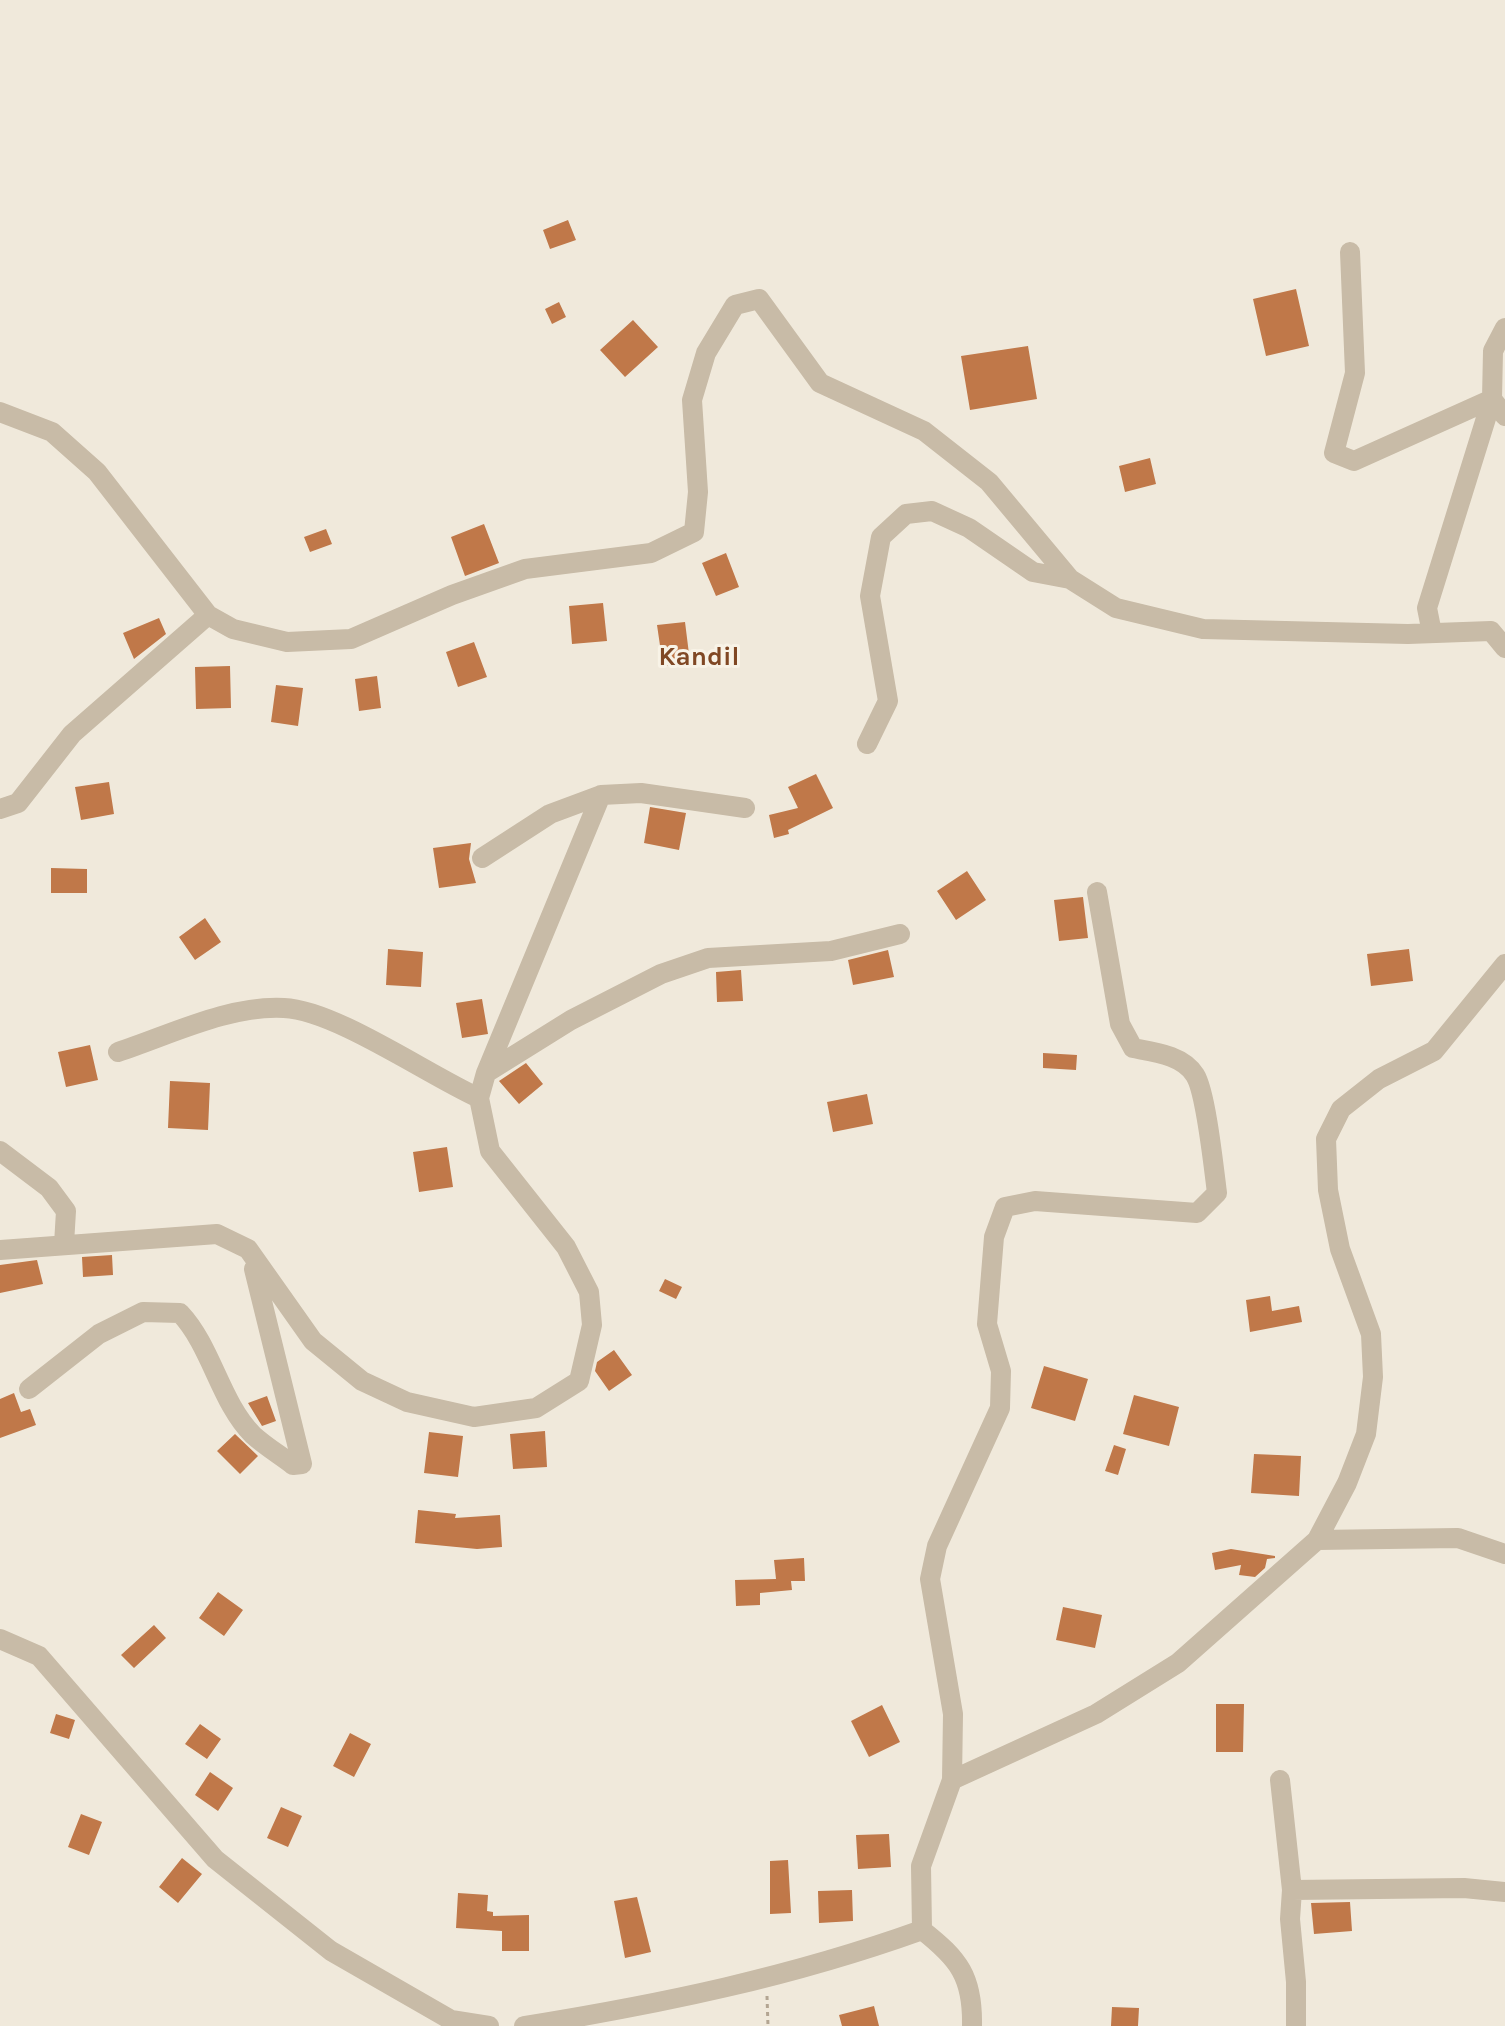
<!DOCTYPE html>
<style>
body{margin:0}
canvas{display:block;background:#f0e9db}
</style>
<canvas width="1505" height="2026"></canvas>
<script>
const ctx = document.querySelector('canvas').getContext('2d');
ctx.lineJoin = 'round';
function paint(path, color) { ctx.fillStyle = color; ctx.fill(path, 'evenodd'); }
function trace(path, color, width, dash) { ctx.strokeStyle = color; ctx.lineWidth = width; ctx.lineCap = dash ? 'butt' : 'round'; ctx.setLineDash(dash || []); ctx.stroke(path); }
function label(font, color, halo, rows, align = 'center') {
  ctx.font = font + ' Karla,sans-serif'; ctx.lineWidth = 6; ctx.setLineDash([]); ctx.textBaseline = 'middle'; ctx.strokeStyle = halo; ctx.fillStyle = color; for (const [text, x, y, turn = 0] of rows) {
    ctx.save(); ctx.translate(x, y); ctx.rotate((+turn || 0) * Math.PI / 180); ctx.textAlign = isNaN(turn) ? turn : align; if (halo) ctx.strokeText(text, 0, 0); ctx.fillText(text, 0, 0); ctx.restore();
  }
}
paint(new Path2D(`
 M568,220L576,240L550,249L543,230Z
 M1296,289L1309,346L1266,356L1253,299Z
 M559,302L566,317L552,324L545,309Z
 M633,320L658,347L625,377L600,350Z
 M1028,346L1037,399L970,410L961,356Z
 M1150,458L1156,484L1125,492L1119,466Z
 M484,524L499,563L465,576L451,537Z
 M326,529L332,544L310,552L304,537Z
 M726,553L739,587L716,596L702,563Z
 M603,603L607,641L572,644L569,606Z
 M159,618L166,634L134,659L123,633Z
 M685,622L690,662L663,666L657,625Z
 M474,642L487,677L458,687L446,652Z
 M230,666L231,708L196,709L195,667Z
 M377,676L381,708L359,711L355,679Z
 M276,685L303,688L298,726L271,722Z
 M816,774L833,808L788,830L789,834L774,838L769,815L798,808L788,787Z
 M109,782L114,814L81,820L75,787Z
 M650,807L686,813L679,850L644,843Z
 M471,843L469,859L476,883L439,888L433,848Z
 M51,868L87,869V893H51Z
 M967,871L986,900L956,920L937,891Z
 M1083,897L1088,938L1059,941L1054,900Z
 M205,918L221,942L195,960L179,937Z
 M388,949L423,952L421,987L386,985Z
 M1409,949L1413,981L1371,986L1367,954Z
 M888,950L894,977L853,985L848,960Z
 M741,970L743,1001L717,1002L716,972Z
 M482,999L488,1034L462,1038L456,1003Z
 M90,1045L98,1080L66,1087L58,1052Z
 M1043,1053L1077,1055L1076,1070L1043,1068Z
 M526,1063L543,1084L519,1104L499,1081Z
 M170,1081L210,1083L208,1130L168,1128Z
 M867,1094L873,1124L833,1132L827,1102Z
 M447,1147L453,1187L419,1192L413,1152Z
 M112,1255L113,1275L83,1277L82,1257Z
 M37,1260L43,1284L0,1293V1265Z
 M665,1279L682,1287L676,1299L659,1291Z
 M1270,1296L1272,1311L1299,1306L1302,1322L1250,1332L1246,1300Z
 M614,1350L632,1375L609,1391L595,1371L597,1362Z
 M1044,1366L1088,1379L1075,1421L1031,1408Z
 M14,1393L21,1412L30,1409L36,1425L0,1438V1399Z
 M1134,1395L1179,1407L1169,1446L1123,1434Z
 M267,1396L276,1421L262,1426L248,1403Z
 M545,1431L547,1467L513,1469L510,1434Z
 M429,1432L463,1436L458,1477L424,1473Z
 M235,1434L258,1456L240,1474L217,1451Z
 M1114,1445L1126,1449L1118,1475L1105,1471Z
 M1254,1454L1301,1456L1299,1496L1251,1493Z
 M418,1510L456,1514L455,1518L500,1515L502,1547L477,1549L415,1543Z
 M1231,1549L1275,1556V1558L1267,1559L1265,1568L1255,1577L1239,1575L1241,1565L1215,1570L1212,1553Z
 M804,1558L805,1581H791L792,1590L760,1593V1605L736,1606L735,1580L776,1579L774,1560Z
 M218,1592L243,1610L224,1636L199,1618Z
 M1063,1607L1102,1615L1095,1648L1056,1640Z
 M154,1625L166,1638L134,1668L121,1655Z
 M1216,1704H1244L1243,1752H1216Z
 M882,1705L900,1742L869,1757L851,1721Z
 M56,1714L75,1720L69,1739L50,1733Z
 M200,1724L221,1739L207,1759L185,1744Z
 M350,1733L371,1744L354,1777L333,1766Z
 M210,1772L233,1788L218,1811L195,1795Z
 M281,1807L302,1816L288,1847L267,1838Z
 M81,1814L102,1822L89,1855L68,1847Z
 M889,1834L891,1867L858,1869L856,1835Z
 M182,1858L202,1874L178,1903L159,1887Z
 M788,1860L791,1913L770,1914V1861Z
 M852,1890L853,1921L819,1923L818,1891Z
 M458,1893L488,1895L487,1911L493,1912V1916L529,1915V1951H502V1931L456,1928Z
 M637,1897L651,1952L625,1958L614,1901Z
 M1350,1902L1352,1931L1314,1934L1311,1903Z
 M874,2006L879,2026H842L839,2015Z
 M1112,2007L1139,2008L1138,2026H1111Z`), '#c07849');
trace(new Path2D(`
 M767,1996L768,2026`), '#b3a592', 3, [4, 4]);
trace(new Path2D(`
 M1350,252L1355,373L1334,453L1354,461L1492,399L1505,416
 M0,412L52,432L97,472L208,615L233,629L287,642L351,639L452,595L525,569L651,553L694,532L698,492L692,400L706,353L735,305L759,299L820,383L924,431L989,482L1070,579L1116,608L1203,629L1408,634L1491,631L1505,648
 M1432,633L1427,608L1492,399L1493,351L1505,328
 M867,744L888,701L870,596L881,537L906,514L932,511L969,528L1033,572L1070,579
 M0,809L18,803L72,734L208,615
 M482,858L550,814L601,795
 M118,1052C170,1035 229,1005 284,1008C335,1010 428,1075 479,1098
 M486,1073L571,1020L661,974L708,958L831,951L900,934
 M0,1151L49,1188L66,1211L64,1244
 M0,1250L217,1234L248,1249L313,1341L362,1381L407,1402L474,1417L536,1408L579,1381L592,1325L589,1292L566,1247L490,1151L479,1098L486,1073L601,795L641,793L745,808
 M29,1389L99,1334L143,1312L180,1313C212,1347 220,1402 253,1435C265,1446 280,1455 293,1465L302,1464L254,1269
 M1317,1540L1458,1538L1505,1554
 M0,1639L39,1656L215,1859L331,1951L451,2020L489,2026
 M952,1780L953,1714L930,1579L937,1546L1000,1408L1001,1371L987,1324L994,1237L1005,1207L1035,1201L1197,1213L1217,1193C1214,1170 1206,1092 1195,1075C1183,1055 1154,1052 1133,1048L1120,1024L1097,892
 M1280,1780L1292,1890L1290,1919L1296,1982V2026
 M1292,1890L1464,1888L1505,1892
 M524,2026C661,2004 791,1977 922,1930
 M972,2026C973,1977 959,1959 922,1930L921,1866L952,1780L1096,1714L1178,1663L1317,1540L1347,1483L1366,1434L1373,1377L1371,1334L1340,1249L1328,1190L1326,1139L1341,1109L1379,1079L1434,1051L1505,964`), '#c8bba7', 20);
label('bold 26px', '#804824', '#f8f3e7', [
 ["Kandil",699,658]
]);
</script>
